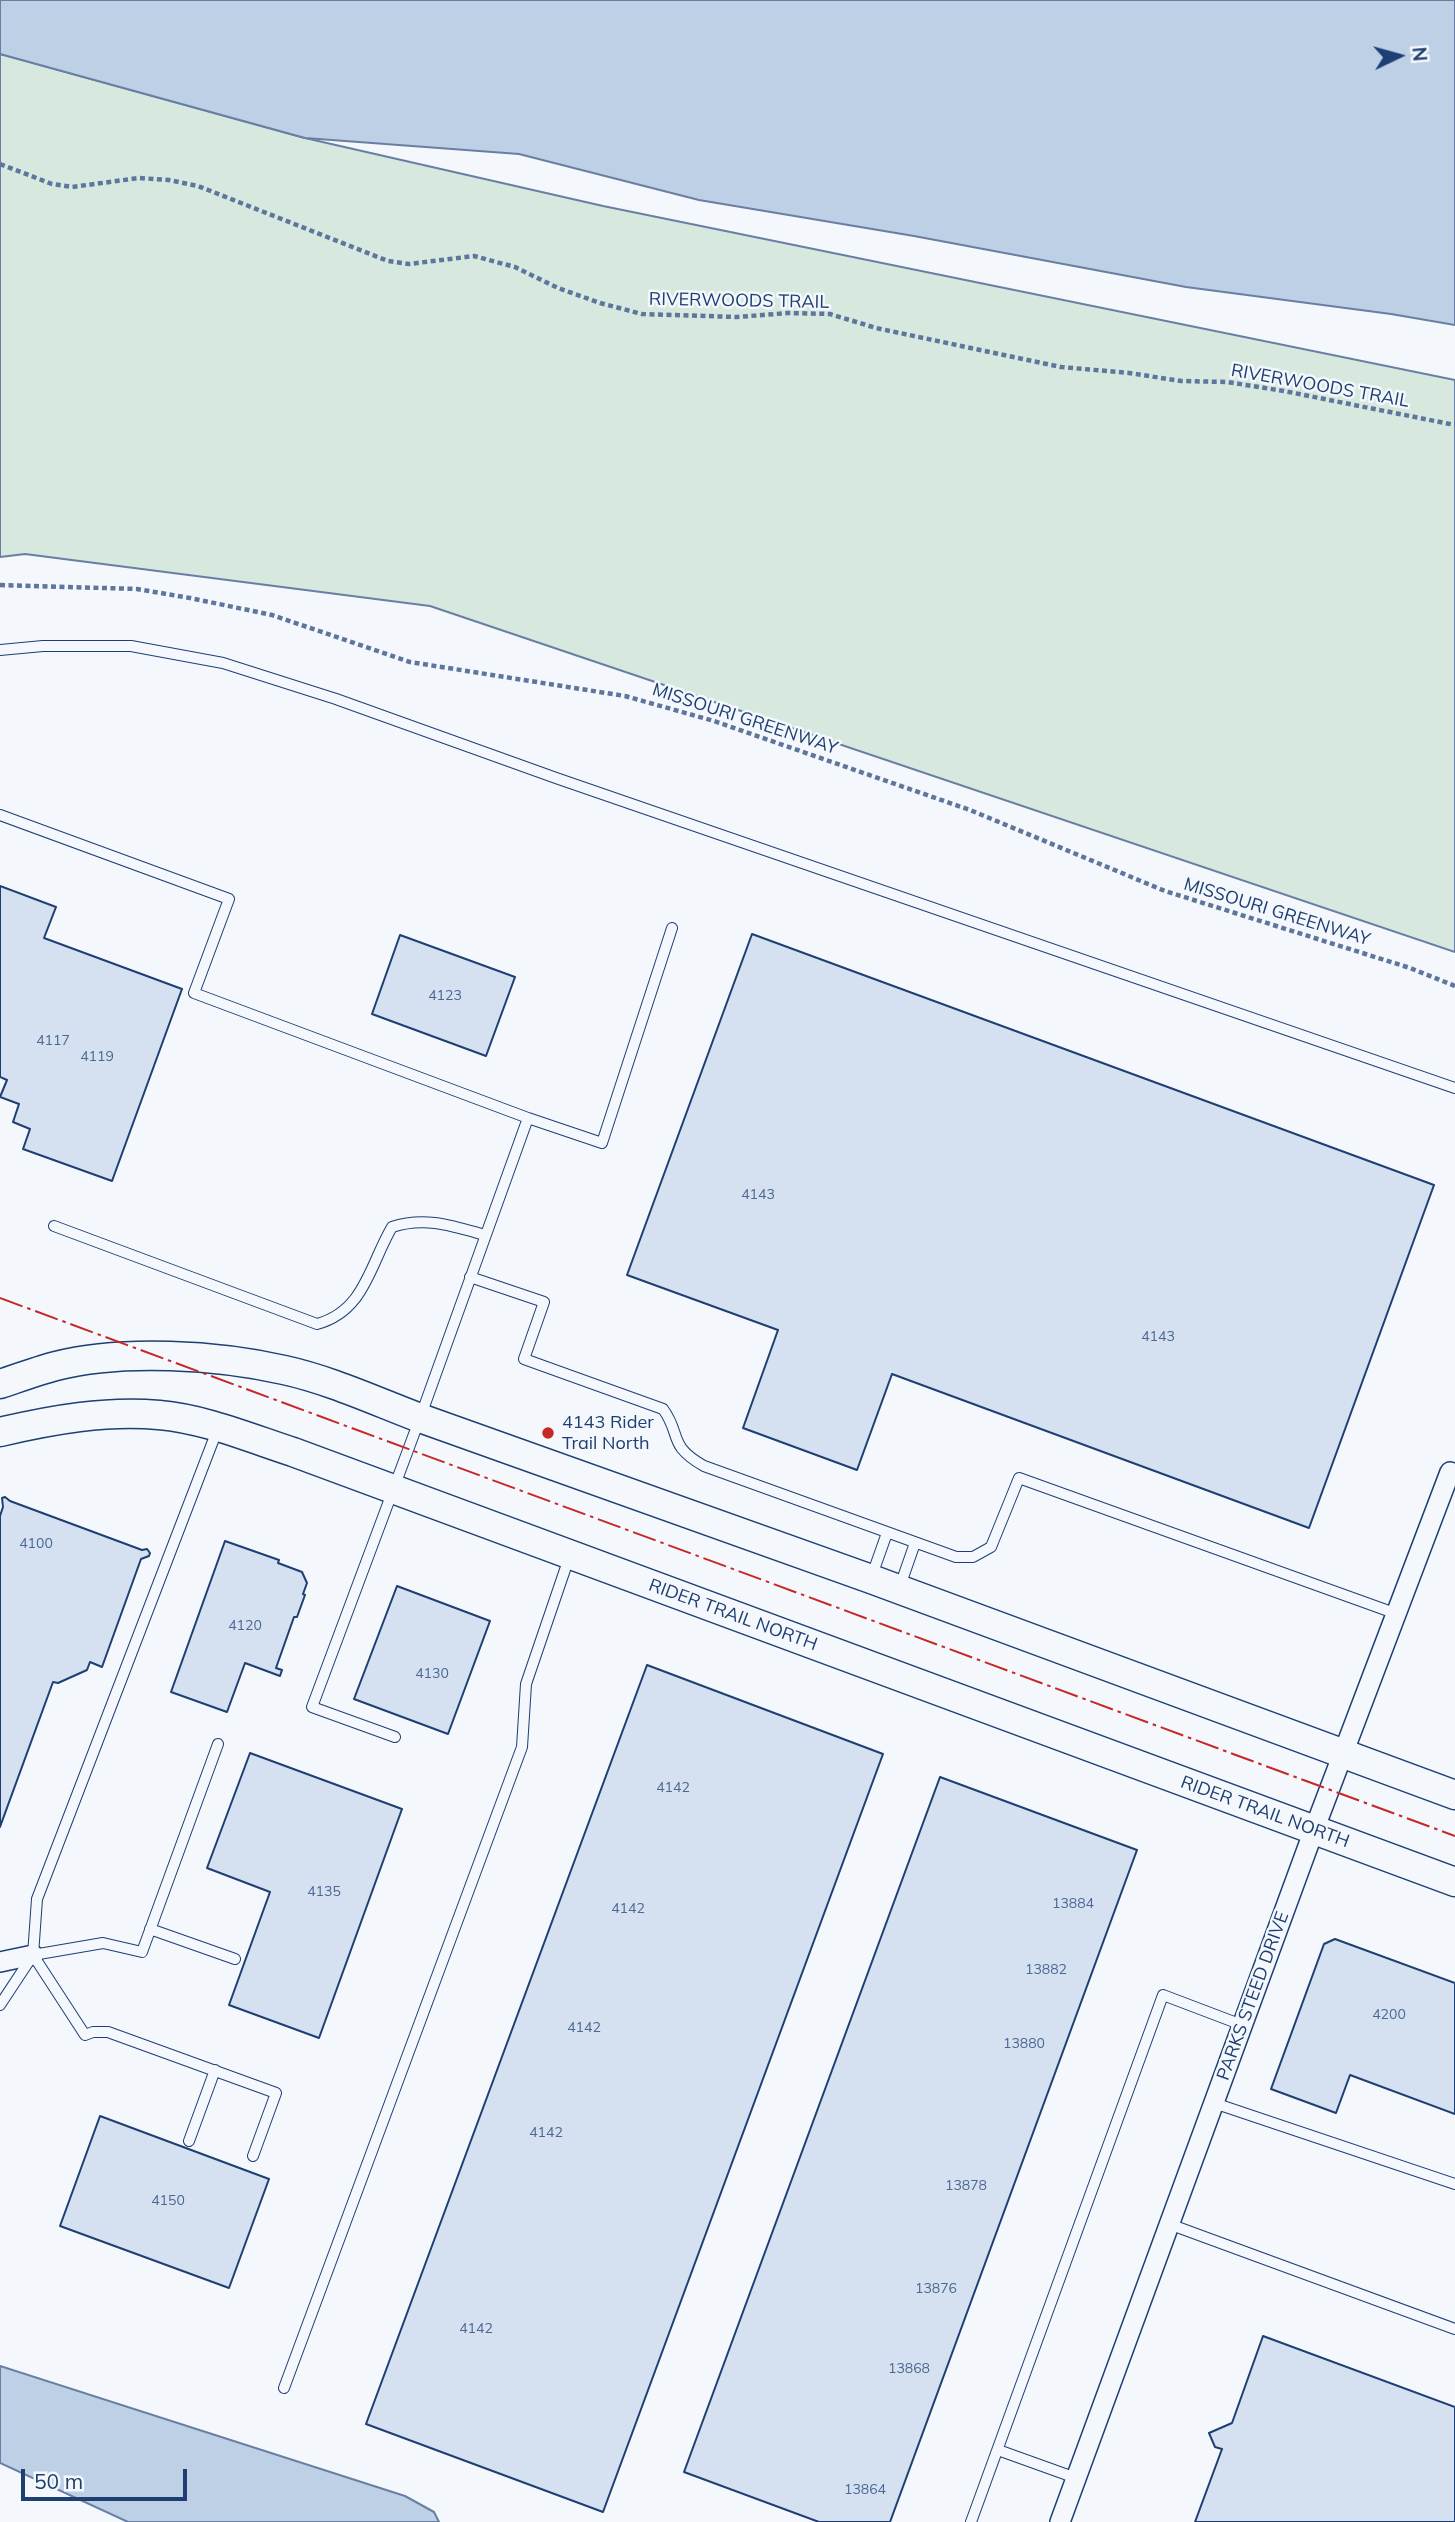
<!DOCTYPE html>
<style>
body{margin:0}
#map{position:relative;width:1455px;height:2522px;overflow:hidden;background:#f4f7fb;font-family:Mulish,sans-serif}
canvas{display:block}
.north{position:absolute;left:1364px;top:21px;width:70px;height:70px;-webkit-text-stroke:5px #f4f7fb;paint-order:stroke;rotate:85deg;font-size:19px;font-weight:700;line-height:28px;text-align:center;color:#1d3f73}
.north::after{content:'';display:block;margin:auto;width:24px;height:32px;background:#1d3f73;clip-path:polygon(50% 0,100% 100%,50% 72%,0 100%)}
.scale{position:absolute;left:21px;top:2469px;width:166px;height:32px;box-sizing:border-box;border:4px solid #1d3f73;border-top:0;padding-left:9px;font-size:21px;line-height:24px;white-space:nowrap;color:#1d3f73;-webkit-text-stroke:5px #f4f7fb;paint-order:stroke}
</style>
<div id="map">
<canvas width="1455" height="2522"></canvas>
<div class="north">N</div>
<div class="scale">50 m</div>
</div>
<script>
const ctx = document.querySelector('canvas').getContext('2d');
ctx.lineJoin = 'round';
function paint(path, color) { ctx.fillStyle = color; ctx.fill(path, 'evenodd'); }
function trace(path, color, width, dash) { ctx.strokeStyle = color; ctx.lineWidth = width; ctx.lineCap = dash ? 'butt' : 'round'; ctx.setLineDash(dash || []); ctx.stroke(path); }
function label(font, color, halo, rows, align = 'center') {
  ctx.font = font + ' Mulish,sans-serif'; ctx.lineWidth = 5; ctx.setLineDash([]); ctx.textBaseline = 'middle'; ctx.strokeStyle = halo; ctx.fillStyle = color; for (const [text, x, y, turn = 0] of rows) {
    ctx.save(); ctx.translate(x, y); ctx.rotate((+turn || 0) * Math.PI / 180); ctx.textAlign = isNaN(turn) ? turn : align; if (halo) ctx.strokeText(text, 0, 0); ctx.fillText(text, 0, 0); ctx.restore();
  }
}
const green = new Path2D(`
 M0,54L305,138L603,206L1455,380V952L430,606L25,554L0,557Z`);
paint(green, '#d7e8df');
trace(green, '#687fa3', 2);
const water = new Path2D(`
 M0,0H1455V325L1391,314L1186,287L914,236L699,200L519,154L305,138L0,54Z
 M0,2366L405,2496L434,2512L439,2522H128L0,2463Z`);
paint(water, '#bed0e5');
trace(water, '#687fa3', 2);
const building = new Path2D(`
 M0,886L56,907L44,938L182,989L112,1181L23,1149L30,1129L13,1122L19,1104L0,1097L7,1080L0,1077Z
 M752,934L1434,1185L1309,1528L892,1374L857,1470L743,1428L778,1330L627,1275Z
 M400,935L515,977L486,1056L372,1014Z
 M5,1497L10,1501L142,1550L147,1549L150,1553L149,1556L141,1559L102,1667L90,1662L87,1670L58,1683L53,1682L0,1827V1516L3,1507L2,1498Z
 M225,1541L279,1560L278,1563L302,1572L307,1583L303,1594L305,1595L297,1617H294L276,1668L282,1670L280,1676L245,1663L227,1712L171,1692Z
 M397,1586L490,1621L448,1734L354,1699Z
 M647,1665L883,1754L603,2512L366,2424Z
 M250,1753L402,1809L319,2038L229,2005L270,1892L207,1868Z
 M940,1777L1137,1850L890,2522H819L684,2472Z
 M1335,1939L1455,1983V2114L1350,2075L1336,2113L1271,2089L1324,1944Z
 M100,2116L269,2179L229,2288L60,2226Z
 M1263,2336L1455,2407V2522H1195L1222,2449L1215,2447L1209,2433L1232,2423Z`);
paint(building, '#d5e0f0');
trace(building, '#1d3f73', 2);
const lane = new Path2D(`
 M0,650L43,646H131L223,663L336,699L556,778L1455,1088
 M0,815L229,899L194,993L528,1118
 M54,1226L317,1324C365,1311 370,1264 392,1227C425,1216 453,1226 485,1235
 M470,1277L544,1302L524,1359L663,1409C682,1435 667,1445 704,1466L956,1557H973L991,1547L1019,1478L1397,1614
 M871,1578L887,1533
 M900,1586L915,1543
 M395,1737L312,1707L420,1418L528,1118L602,1143L672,928
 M150,1929L235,1959
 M33,1955L85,2035L93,2032H108L276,2093L253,2156
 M33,1955L103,1943L142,1952L218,1744
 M0,2005L33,1955L37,1899L218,1428
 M1214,2103L1455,2184
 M189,2141L215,2070
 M1169,2224L1455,2329
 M284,2388L522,1747L526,1684L570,1555
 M998,2450L1076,2478
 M971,2522L1163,1995L1242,2025`);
const street = new Path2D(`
 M0,1962L33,1955
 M1060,2522L1314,1830L1450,1472`);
const secondary = new Path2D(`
 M0,1384C18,1378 37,1371 56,1366C122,1349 218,1355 284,1370C330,1380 375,1401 420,1418L871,1579L1455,1795
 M0,1432C51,1420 107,1410 159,1415C205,1419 250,1438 293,1452L1455,1882`);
trace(lane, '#1d3f73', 12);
trace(street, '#1d3f73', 22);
trace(secondary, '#1d3f73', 31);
trace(new Path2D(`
 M0,164L52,184L72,187L139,178L169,180L198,186L388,261L409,264L474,256L515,267L558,288L600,303L642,314L737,317L788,313L830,314L876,328L1061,367L1129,373L1181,381L1227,382L1284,391L1455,425
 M0,585L137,589L190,598L272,615L410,662L625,696L714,721L970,810L1165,891L1410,968L1455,986`), '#5e769c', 4.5, [5, 3.5]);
trace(lane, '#f4f7fb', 10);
trace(street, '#f4f7fb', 19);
trace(secondary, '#f4f7fb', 28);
trace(new Path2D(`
 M0,1298L1455,1836`), '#c62828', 2, [24, 5, 3.5, 5]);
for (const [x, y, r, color] of [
 [548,1433,7,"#c62828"]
]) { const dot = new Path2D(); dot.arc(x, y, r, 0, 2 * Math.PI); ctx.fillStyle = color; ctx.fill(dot); trace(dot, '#f4f7fb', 2.5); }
label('14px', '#4b6792', null, [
 ["4123",445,996],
 ["4117",53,1041],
 ["4119",97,1057],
 ["4143",758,1195],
 ["4143",1158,1337],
 ["4100",36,1544],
 ["4120",245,1626],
 ["4130",432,1674],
 ["4142",673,1788],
 ["4135",324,1892],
 ["13884",1073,1904],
 ["4142",628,1909],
 ["13882",1046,1970],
 ["4200",1389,2015],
 ["4142",584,2028],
 ["13880",1024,2044],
 ["4142",546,2133],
 ["13878",966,2186],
 ["4150",168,2201],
 ["13876",936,2289],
 ["4142",476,2329],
 ["13868",909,2369],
 ["13864",865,2490]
]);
label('18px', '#1d3f73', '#f4f7fb', [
 ["RIVERWOODS TRAIL",739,301,1],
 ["RIVERWOODS TRAIL",1320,386,10],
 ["MISSOURI GREENWAY",745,719,18],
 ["MISSOURI GREENWAY",1277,912,17],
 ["RIDER TRAIL NORTH",733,1615,20],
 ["RIDER TRAIL NORTH",1265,1812,20],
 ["PARKS STEED DRIVE",1253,1996,-70]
]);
label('18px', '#1d3f73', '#f4f7fb', [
 ["4143 Rider",562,1423],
 ["Trail North",562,1444]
], 'left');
</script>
